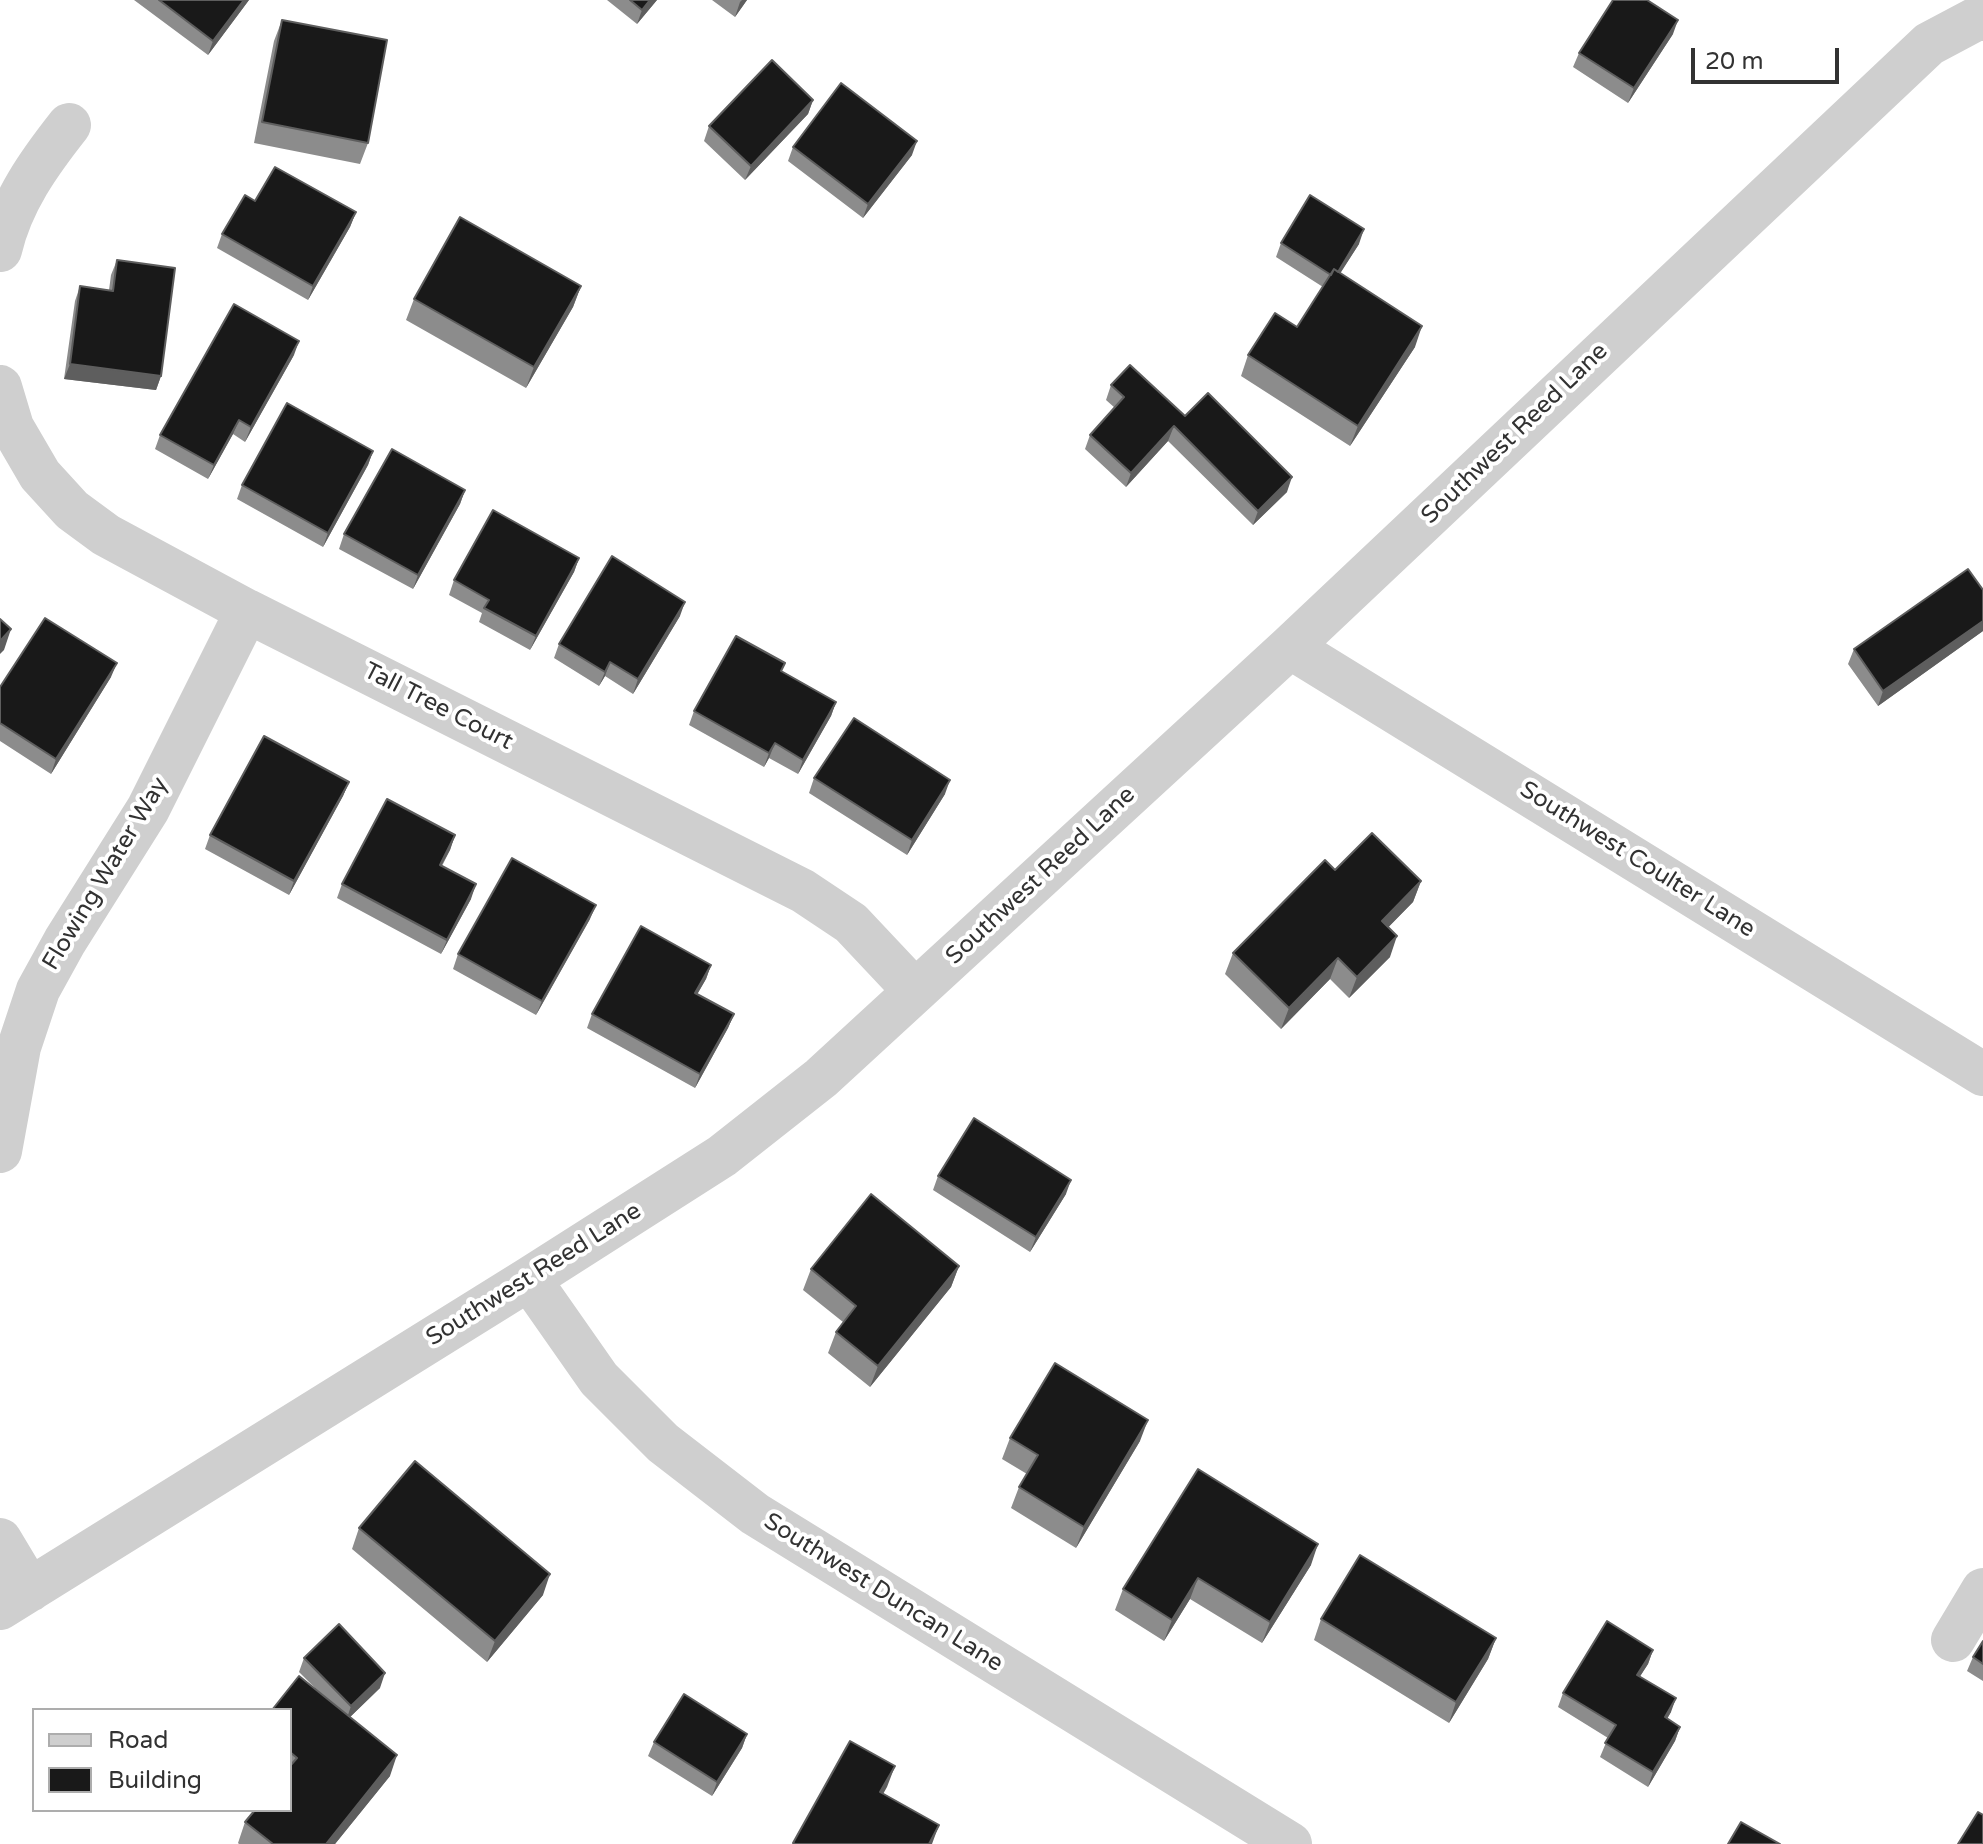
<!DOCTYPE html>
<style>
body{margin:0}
#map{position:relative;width:1983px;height:1844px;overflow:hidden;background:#fff;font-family:"Varela Round",sans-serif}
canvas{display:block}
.legend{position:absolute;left:32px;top:1708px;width:260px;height:104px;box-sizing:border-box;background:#fff;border:2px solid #adadad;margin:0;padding:10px 14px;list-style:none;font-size:24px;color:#323232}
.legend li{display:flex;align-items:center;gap:16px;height:40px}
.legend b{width:40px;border:2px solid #adadad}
.scale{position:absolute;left:1691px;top:48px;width:148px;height:36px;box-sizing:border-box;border:4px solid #323232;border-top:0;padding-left:10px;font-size:24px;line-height:28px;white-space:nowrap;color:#323232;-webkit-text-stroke:6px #fff;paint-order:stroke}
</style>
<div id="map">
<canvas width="1983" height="1844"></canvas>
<ul class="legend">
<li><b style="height:10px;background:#cfcfcf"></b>Road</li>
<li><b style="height:22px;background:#191919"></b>Building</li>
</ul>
<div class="scale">20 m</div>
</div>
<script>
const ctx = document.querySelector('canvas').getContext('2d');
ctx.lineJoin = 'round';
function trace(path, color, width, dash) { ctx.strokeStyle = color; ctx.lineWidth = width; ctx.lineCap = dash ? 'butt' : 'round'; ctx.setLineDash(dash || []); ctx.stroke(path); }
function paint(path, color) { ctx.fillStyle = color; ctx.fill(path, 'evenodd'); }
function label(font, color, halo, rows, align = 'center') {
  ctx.font = font + ' "Varela Round",sans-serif'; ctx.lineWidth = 8; ctx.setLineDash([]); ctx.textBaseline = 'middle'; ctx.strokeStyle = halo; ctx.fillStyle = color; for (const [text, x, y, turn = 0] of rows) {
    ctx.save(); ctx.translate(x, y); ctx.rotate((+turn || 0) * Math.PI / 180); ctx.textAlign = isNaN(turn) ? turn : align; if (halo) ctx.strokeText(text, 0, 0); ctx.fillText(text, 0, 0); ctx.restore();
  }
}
trace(new Path2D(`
 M0,250C11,202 39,163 69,125
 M0,387L12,427L40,475L72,510L106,535L247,611L803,891L851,923L915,991
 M1290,647L1983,1074
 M0,1151L19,1047L38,990L65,941L148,809L247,611
 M529,1279L599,1379L663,1443L755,1514L1290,1844
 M0,1540L30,1590
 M0,1608L529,1279L722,1156L821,1078L1290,647L1929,44L1976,19H1983
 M1953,1640L1983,1590`), '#cfcfcf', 44);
paint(new Path2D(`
 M134,0H249L208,55Z
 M607,0H657L637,24Z
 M712,0H747L735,17Z
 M282,20L368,143L360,164L254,143L274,41Z
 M1673,34L1628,103L1573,67L1579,53Z
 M813,100L808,114L745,180L704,141L709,126Z
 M793,147L912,155L863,218L788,161Z
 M255,201L356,212L350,227L308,300L217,248L222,234Z
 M1281,243L1359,244L1340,273L1415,347L1350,446L1241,376L1248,355L1297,327L1323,287L1276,257Z
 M117,260L161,376L156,390L64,379L75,301L80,286L109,290L111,275Z
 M581,286L573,307L526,388L406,320L414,299Z
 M294,355L245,442L233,434L208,479L155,449L160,435Z
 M1111,385L1185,416L1287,492L1253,525L1168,441L1126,487L1085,449L1090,435L1115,408L1106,400Z
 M373,451L368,465L323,547L237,499L242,485Z
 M465,490L460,504L413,589L339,549L344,534Z
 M579,558L574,572L530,650L479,622L482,613L449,595L454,580Z
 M1983,590V631L1878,706L1848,664L1854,649Z
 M680,616L633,694L605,676L599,686L554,658L559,644Z
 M782,671L836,702L831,716L798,774L769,758L764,767L689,725L694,711Z
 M111,677L51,774L0,741V687Z
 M814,778L945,794L907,855L809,793Z
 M349,782L343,796L289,895L205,849L210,835Z
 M455,835L450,850L442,866L471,899L441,954L337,898L342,884Z
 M1335,870L1421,881L1413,902L1388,927L1390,957L1349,998L1330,979L1281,1029L1225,974L1233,953Z
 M590,919L536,1015L453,969L458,954Z
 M711,965L706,979L697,994L734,1014L728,1028L695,1088L587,1028L592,1014Z
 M938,1176L1066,1194L1030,1252L933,1190Z
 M959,1266L951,1287L870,1387L828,1353L836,1332L843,1322L803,1290L811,1269Z
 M1010,1438L1140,1441L1076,1548L1011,1508L1019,1487L1027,1474L1002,1459Z
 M1198,1469L1311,1565L1262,1643L1190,1599L1164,1641L1115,1610L1123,1589Z
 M359,1528L543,1595L487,1662L352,1549Z
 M1321,1619L1496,1638L1488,1659L1449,1723L1314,1640Z
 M1983,1641V1681L1967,1671L1973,1657Z
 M1653,1650L1648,1664L1640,1676L1671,1712L1667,1719L1680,1727L1675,1741L1648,1787L1600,1757L1608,1738L1558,1707L1563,1693Z
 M304,1658L380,1688L350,1717L390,1776L335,1844H239L238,1843L245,1822L290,1810V1710L315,1688L299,1672Z
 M747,1734L742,1748L712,1796L648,1756L654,1742Z`), '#8c8c8c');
paint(new Path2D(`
 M244,0H249L208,55L213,41Z
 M650,0H657L637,24L642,10Z
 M742,0H747L735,17L740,2Z
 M1678,20L1673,34L1628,103L1634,88Z
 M813,100L808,114L745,180L751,166Z
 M917,141L912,155L863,218L868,204Z
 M356,212L350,227L308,300L313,286Z
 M1364,229L1359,244L1329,291L1334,277Z
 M581,286L573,307L526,388L534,367Z
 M1422,326L1415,347L1350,446L1358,426Z
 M299,341L294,355L245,442L251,427Z
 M70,364L161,376L156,390L64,379Z
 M239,420L233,434L208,479L214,465Z
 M1174,426L1168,441L1126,487L1131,473Z
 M373,451L368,465L323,547L328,533Z
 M1292,477L1287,492L1253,525L1258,511Z
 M465,490L460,504L413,589L418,575Z
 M579,558L574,572L530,650L536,636Z
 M685,602L680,616L633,694L638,679Z
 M1983,621V631L1878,706L1883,691Z
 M11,629L4,650L0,654V641Z
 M610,662L605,676L599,686L605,672Z
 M117,663L111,677L51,774L56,759Z
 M836,702L831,716L798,774L803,760Z
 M775,743L769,758L764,767L769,753Z
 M950,780L945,794L907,855L912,840Z
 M349,782L343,796L289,895L294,881Z
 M455,835L450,850L434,879L440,865Z
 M1421,881L1413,902L1374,942L1382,921Z
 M476,884L471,899L441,954L447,940Z
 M596,905L590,919L536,1015L542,1001Z
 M1397,936L1390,957L1349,998L1357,977Z
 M1338,958L1330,979L1281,1029L1289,1008Z
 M711,965L706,979L690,1007L695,993Z
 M734,1014L728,1028L695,1088L700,1074Z
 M1071,1180L1066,1194L1030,1252L1036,1237Z
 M959,1266L951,1287L870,1387L878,1366Z
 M1148,1420L1140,1441L1076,1548L1084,1527Z
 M1318,1544L1311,1565L1262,1643L1270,1622Z
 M550,1574L543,1595L487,1662L495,1641Z
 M1198,1578L1190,1599L1164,1641L1172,1620Z
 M1496,1638L1488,1659L1449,1723L1456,1702Z
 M1653,1650L1648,1664L1632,1689L1637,1675Z
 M385,1673L380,1688L346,1721L351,1706Z
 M1676,1698L1671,1712L1659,1732L1665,1717Z
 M1680,1727L1675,1741L1648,1787L1653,1772Z
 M747,1734L742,1748L712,1796L717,1782Z
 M397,1755L390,1776L335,1844H326Z
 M895,1766L887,1787L873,1812L880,1792Z
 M939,1825L932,1844H929Z`), '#5e5e5e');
const building = new Path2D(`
 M159,0H244L213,41Z
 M630,0H650L642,10Z
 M1613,0H1647L1678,20L1634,88L1579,53Z
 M282,20L387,40L368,143L262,122Z
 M772,60L813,100L751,166L709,126Z
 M841,83L917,141L868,204L793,147Z
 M275,167L356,212L313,286L222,234L245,195L255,201Z
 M1310,195L1364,229L1338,272L1334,269L1331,275L1281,243Z
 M460,217L581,286L534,367L414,299Z
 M117,260L175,268L161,376L70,364L80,286L113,291Z
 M1334,269L1422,326L1358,426L1248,355L1275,313L1297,327Z
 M234,304L299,341L251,427L239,420L214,465L160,435Z
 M1130,365L1185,416L1208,393L1292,477L1258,511L1174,426L1131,473L1090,435L1124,397L1111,385Z
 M287,403L373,451L328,533L242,485Z
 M392,449L465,490L418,575L344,534Z
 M493,510L579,558L536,636L484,608L489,600L454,580Z
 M612,556L685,602L638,679L610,662L605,672L559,644Z
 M1968,569L1983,590V621L1883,691L1854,649Z
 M45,618L117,663L56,759L0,723V687Z
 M0,619L11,629L0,641Z
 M736,636L785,663L781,671L836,702L803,760L775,743L769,753L694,711Z
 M854,718L950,780L912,840L814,778Z
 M264,736L349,782L294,881L210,835Z
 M387,799L455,835L440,865L476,884L447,940L342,884Z
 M1372,833L1421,881L1382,921L1397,936L1357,977L1338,958L1289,1008L1233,953L1325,860L1335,870Z
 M512,858L596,905L542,1001L458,954Z
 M641,926L711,965L695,993L734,1014L700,1074L592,1014Z
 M974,1118L1071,1180L1036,1237L938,1176Z
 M871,1194L959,1266L878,1366L836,1332L856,1306L811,1269Z
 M1055,1363L1148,1420L1084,1527L1019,1487L1038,1455L1010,1438Z
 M415,1461L550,1574L495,1641L359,1528Z
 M1198,1469L1318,1544L1270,1622L1198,1578L1172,1620L1123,1589Z
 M1360,1555L1496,1638L1456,1702L1321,1619Z
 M1607,1621L1653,1650L1637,1675L1676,1698L1665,1717L1680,1727L1653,1772L1605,1743L1616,1725L1563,1693Z
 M339,1624L385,1673L351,1706L304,1658Z
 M1983,1641V1664L1973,1657Z
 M299,1676L397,1755L326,1844H273L245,1822L255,1810H290V1766L297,1758L290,1752V1710H272Z
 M684,1694L747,1734L717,1782L654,1742Z
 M850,1741L895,1766L880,1792L939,1825L929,1844H795L793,1843Z
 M1978,1812L1983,1815V1844H1958Z
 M1741,1822L1780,1844H1728Z`);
paint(building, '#191919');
trace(building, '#5e5e5e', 2);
label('24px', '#323232', '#fff', [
 ["Southwest Reed Lane",1515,434,-44],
 ["Tall Tree Court",438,707,27],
 ["Southwest Coulter Lane",1637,860,32],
 ["Flowing Water Way",106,874,-59],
 ["Southwest Reed Lane",1041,876,-43],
 ["Southwest Reed Lane",534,1275,-32],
 ["Southwest Duncan Lane",883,1593,32]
]);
</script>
